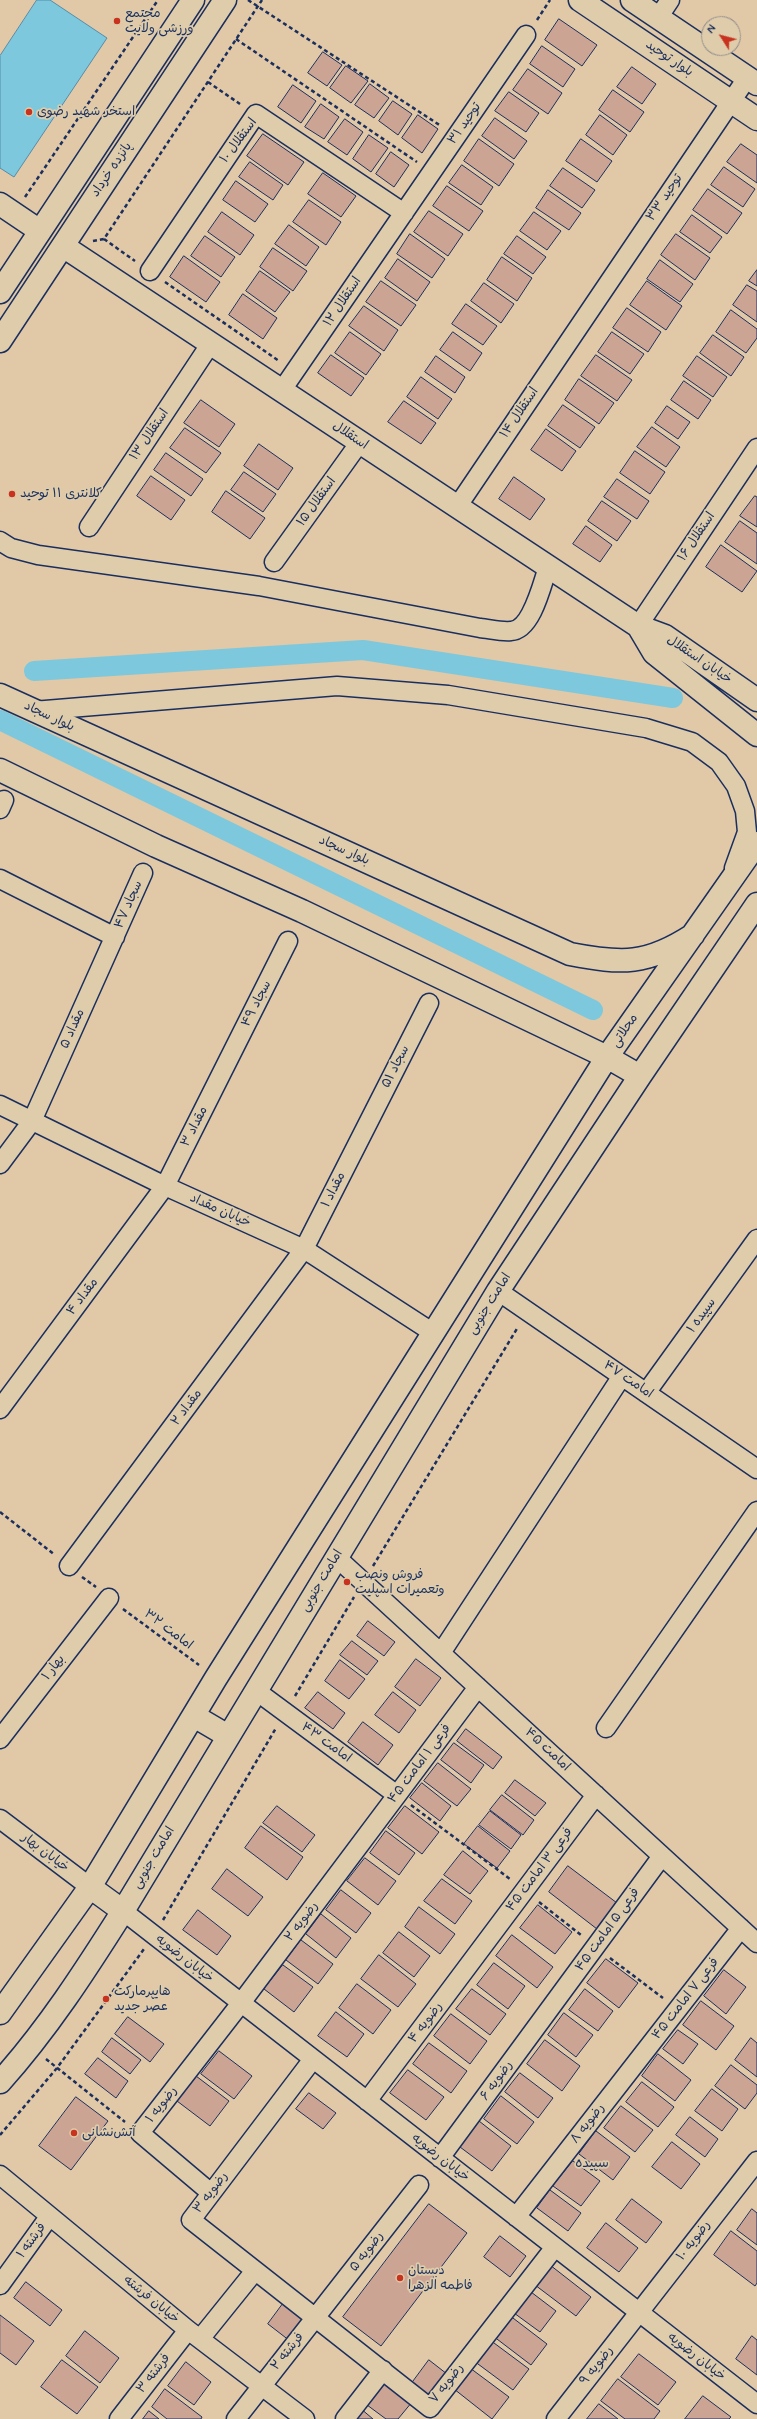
<!DOCTYPE html>
<meta charset="utf-8">
<style>
body{margin:0}
#map{position:relative;width:757px;height:2419px;overflow:hidden;background:#e1c8a7;font-family:Mynerve,sans-serif}
canvas{display:block}
.north{position:absolute;left:701px;top:16px;width:40px;height:40px;box-sizing:border-box;background:#deccaa;border:1px solid #908d8c;border-radius:50%;rotate:306deg;font-size:11px;font-weight:700;line-height:16px;text-align:center;color:#1b2f5e}
.north::after{content:'';display:block;margin:auto;width:14px;height:18px;background:#c8321e;clip-path:polygon(50% 0,100% 100%,50% 72%,0 100%)}
</style>
<div id="map">
<canvas width="757" height="2419"></canvas>
<div class="north">N</div>
</div>
<script>
const ctx = document.querySelector('canvas').getContext('2d');
ctx.lineJoin = 'round';
function paint(path, color) { ctx.fillStyle = color; ctx.fill(path, 'evenodd'); }
function trace(path, color, width, dash) { ctx.strokeStyle = color; ctx.lineWidth = width; ctx.lineCap = dash ? 'butt' : 'round'; ctx.setLineDash(dash || []); ctx.stroke(path); }
function label(font, color, halo, rows, align = 'center') {
  ctx.font = font + ' Mynerve,"Playpen Sans Arabic",sans-serif'; ctx.lineWidth = 3.5; ctx.setLineDash([]); ctx.textBaseline = 'middle'; ctx.strokeStyle = halo; ctx.fillStyle = color; for (const [text, x, y, turn = 0] of rows) {
    ctx.save(); ctx.translate(x, y); ctx.rotate((+turn || 0) * Math.PI / 180); ctx.textAlign = isNaN(turn) ? turn : align; if (halo) ctx.strokeText(text, 0, 0); ctx.fillText(text, 0, 0); ctx.restore();
  }
}
const water = new Path2D(`
 M37,0H50L107,38L14,177L0,168V56Z`);
paint(water, '#7dc8dd');
trace(water, '#568baa', 1);
trace(new Path2D(`
 M34,671L363,650L673,698
 M0,720L593,1010`), '#7dc8dd', 20);
const building = new Path2D(`
 M559,19L597,45L582,66L545,40Z
 M542,46L575,69L563,87L530,64Z
 M323,52L342,65L327,86L308,73Z
 M346,66L368,81L351,103L330,88Z
 M632,67L656,84L642,104L617,87Z
 M528,69L562,93L548,114L513,90Z
 M370,84L389,98L374,118L355,105Z
 M293,85L316,101L301,123L278,107Z
 M613,90L644,112L630,132L599,110Z
 M509,92L539,113L526,132L495,111Z
 M393,101L412,114L398,135L379,121Z
 M321,104L339,117L324,139L305,127Z
 M418,115L438,129L422,153L402,138Z
 M600,115L627,135L613,155L586,135Z
 M495,118L527,141L514,159L482,136Z
 M345,119L363,132L347,155L328,142Z
 M263,134L304,162L288,185L247,156Z
 M369,135L388,148L371,172L353,159Z
 M479,139L514,164L499,186L464,161Z
 M581,139L612,161L597,182L566,161Z
 M741,144L757,155V183L727,162Z
 M391,152L409,165L394,187L376,174Z
 M250,162L283,185L273,200L239,177Z
 M462,165L493,187L481,205L449,183Z
 M724,167L755,189L743,207L711,185Z
 M563,168L595,190L582,208L550,186Z
 M323,173L356,196L341,217L308,194Z
 M236,181L268,204L255,222L223,200Z
 M447,186L483,211L469,231L433,206Z
 M708,189L742,213L727,234L693,210Z
 M548,190L581,213L569,230L536,208Z
 M309,200L341,222L326,245L293,222Z
 M429,211L463,234L448,256L414,232Z
 M222,212L254,235L240,255L208,232Z
 M534,212L561,231L547,250L520,231Z
 M692,215L722,237L710,253L680,232Z
 M289,225L319,247L306,266L275,244Z
 M410,234L445,259L432,278L397,254Z
 M676,234L710,258L695,280L661,255Z
 M205,236L235,257L221,277L191,256Z
 M517,236L546,257L533,274L504,254Z
 M273,248L307,271L293,291L260,267Z
 M184,256L220,282L206,302L170,277Z
 M502,257L532,278L517,301L487,280Z
 M398,259L430,282L417,301L385,278Z
 M660,260L693,284L680,302L647,279Z
 M757,270V286L749,281Z
 M260,271L290,292L275,312L246,291Z
 M381,281L416,305L401,326L366,302Z
 M647,281L682,306L666,330L630,305Z
 M484,283L514,304L501,323L471,301Z
 M747,285L757,291V322L733,305Z
 M243,294L277,318L263,339L229,315Z
 M466,304L497,326L483,345L452,324Z
 M364,306L398,330L384,351L349,326Z
 M627,308L661,332L648,352L613,328Z
 M731,310L757,329V338L746,353L716,332Z
 M350,332L381,354L366,375L335,353Z
 M453,332L482,353L470,371L440,350Z
 M612,332L644,354L630,374L598,352Z
 M713,335L744,357L731,376L700,353Z
 M331,355L364,378L351,396L318,373Z
 M596,355L632,380L617,401L581,376Z
 M436,356L465,377L455,393L425,372Z
 M697,356L727,377L713,397L683,376Z
 M421,377L452,399L438,419L407,397Z
 M579,379L614,403L599,424L565,400Z
 M684,381L711,400L698,419L671,400Z
 M201,400L235,424L219,447L184,423Z
 M404,401L436,423L421,444L388,422Z
 M563,405L595,427L580,448L548,426Z
 M667,406L690,422L678,439L655,423Z
 M652,427L680,447L666,467L637,447Z
 M185,428L221,453L206,473L170,448Z
 M546,429L576,451L562,471L531,450Z
 M259,444L293,468L278,490L244,466Z
 M635,451L665,472L650,494L620,473Z
 M166,453L203,479L191,496L154,470Z
 M244,472L276,494L263,512L231,490Z
 M151,476L185,500L171,520L137,496Z
 M514,477L545,499L530,520L499,499Z
 M617,479L649,501L637,519L604,497Z
 M226,491L265,518L250,539L212,512Z
 M755,496L757,497V527L740,516Z
 M602,501L631,521L617,541L588,521Z
 M740,521L757,533V564L725,542Z
 M586,526L612,545L600,562L573,544Z
 M721,545L757,571L742,592L706,567Z
 M368,1621L395,1642L384,1656L357,1636Z
 M352,1641L378,1661L367,1675L340,1655Z
 M416,1659L441,1678L420,1706L395,1687Z
 M340,1660L365,1679L349,1699L325,1681Z
 M318,1692L345,1713L333,1729L305,1708Z
 M393,1692L416,1710L399,1733L375,1715Z
 M363,1722L393,1745L378,1765L348,1742Z
 M466,1729L502,1757L493,1769L457,1741Z
 M454,1743L484,1765L471,1783L441,1760Z
 M438,1763L471,1789L457,1806L424,1781Z
 M515,1780L546,1803L535,1816L505,1793Z
 M422,1783L451,1806L440,1821L410,1798Z
 M502,1795L534,1820L523,1835L490,1810Z
 M277,1806L315,1835L302,1852L263,1823Z
 M405,1806L439,1832L422,1854L388,1828Z
 M490,1811L521,1835L511,1849L479,1825Z
 M261,1826L303,1857L287,1880L245,1848Z
 M478,1826L510,1851L497,1868L464,1844Z
 M386,1831L415,1853L399,1875L370,1853Z
 M463,1851L488,1871L470,1894L444,1875Z
 M365,1858L396,1881L378,1905L347,1881Z
 M568,1866L617,1903L597,1929L549,1892Z
 M227,1869L263,1897L248,1916L212,1889Z
 M442,1879L472,1901L455,1924L424,1901Z
 M341,1890L371,1913L356,1933L326,1910Z
 M538,1905L572,1932L555,1954L520,1928Z
 M419,1907L455,1934L440,1954L405,1927Z
 M198,1910L231,1936L217,1955L183,1930Z
 M321,1914L351,1938L336,1958L306,1934Z
 M399,1932L430,1956L414,1977L383,1953Z
 M512,1935L553,1967L537,1988L496,1956Z
 M301,1940L333,1964L318,1984L286,1960Z
 M379,1955L416,1984L398,2007L361,1979Z
 M606,1959L638,1983L619,2008L587,1983Z
 M494,1963L525,1986L508,2009L477,1985Z
 M283,1965L313,1987L294,2012L264,1989Z
 M724,1970L746,1987L726,2014L704,1996Z
 M357,1984L391,2010L373,2034L339,2008Z
 M472,1989L506,2014L490,2035L456,2009Z
 M585,1989L613,2011L598,2031L569,2010Z
 M701,2001L734,2026L716,2050L683,2025Z
 M336,2012L364,2034L347,2057L318,2036Z
 M564,2013L593,2035L576,2057L548,2035Z
 M451,2014L487,2041L470,2064L434,2036Z
 M128,2017L164,2044L150,2062L115,2034Z
 M678,2030L698,2044L683,2064L663,2049Z
 M112,2038L141,2060L130,2074L102,2052Z
 M751,2038L757,2043V2077L735,2060Z
 M545,2040L580,2066L562,2091L527,2064Z
 M429,2043L467,2071L451,2093L413,2064Z
 M219,2051L252,2076L234,2099L201,2074Z
 M658,2054L691,2080L675,2101L642,2076Z
 M98,2058L128,2081L116,2098L85,2074Z
 M731,2065L757,2085V2093L745,2109L715,2086Z
 M408,2070L444,2097L426,2120L390,2093Z
 M520,2073L553,2098L538,2118L505,2092Z
 M196,2076L229,2101L210,2126L177,2101Z
 M642,2082L674,2107L658,2127L626,2102Z
 M712,2089L738,2109L722,2131L695,2111Z
 M309,2093L336,2113L323,2129L296,2109Z
 M501,2096L534,2122L517,2144L484,2119Z
 M76,2097L108,2121L71,2170L39,2146Z
 M621,2106L653,2130L635,2152L604,2128Z
 M690,2117L718,2139L705,2157L676,2135Z
 M479,2121L511,2146L492,2171L460,2147Z
 M596,2131L630,2157L613,2180L579,2154Z
 M672,2142L700,2164L681,2189L652,2167Z
 M573,2161L600,2181L581,2206L553,2186Z
 M550,2190L581,2213L568,2231L537,2208Z
 M632,2199L662,2222L646,2243L616,2220Z
 M429,2204L467,2233L381,2346L343,2317Z
 M752,2209L757,2213V2245L737,2230Z
 M606,2223L638,2248L619,2272L587,2248Z
 M731,2231L757,2251V2283L755,2286L714,2255Z
 M500,2236L526,2256L510,2277L484,2257Z
 M550,2265L591,2297L576,2316L535,2285Z
 M26,2282L62,2310L50,2326L14,2298Z
 M531,2292L556,2311L540,2332L514,2313Z
 M285,2301L307,2319L290,2341L268,2324Z
 M0,2315L34,2341L16,2365L0,2353Z
 M509,2315L547,2344L531,2365L493,2336Z
 M85,2331L119,2358L100,2383L66,2356Z
 M752,2336L757,2340V2375L736,2359Z
 M490,2340L529,2369L513,2390L474,2361Z
 M639,2354L676,2382L658,2405L621,2377Z
 M62,2360L98,2387L77,2414L41,2387Z
 M429,2360L447,2374L430,2396L412,2383Z
 M186,2362L211,2382L194,2405L168,2386Z
 M470,2368L509,2397L492,2419L454,2389Z
 M381,2378L412,2402L398,2419H386L363,2402Z
 M618,2379L660,2411L654,2419H625L601,2401Z
 M165,2389L202,2417L201,2419H167L152,2407Z
 M703,2396L731,2417L729,2419H685Z
 M599,2404L618,2419H587Z
 M360,2408L373,2419H352Z
 M149,2411L159,2419H143Z`);
paint(building, '#cba493');
trace(building, '#1b2f5e', 1);
const street = new Path2D(`
 M658,18L670,0
 M150,271L256,114L404,213
 M282,390L526,35
 M457,507L747,78
 M89,527L211,343
 M0,541L11,548L38,555L259,586L480,628C490,629 501,632 511,631C532,630 542,584 548,567
 M274,562L360,442
 M638,626L757,448
 M33,711L337,686L448,695L646,728L692,742L719,762L736,786L745,811L747,832L734,868
 M0,809L4,800
 M0,879L115,937
 M0,1105L165,1186L304,1249L432,1332
 M0,1164L32,1121L143,873
 M498,1291L757,1469
 M646,1393L757,1239
 M0,1409L165,1186L288,941
 M336,1557L757,1943
 M69,1566L304,1249L429,1003
 M441,1653L622,1376
 M255,1690L397,1795
 M606,1728L757,1511
 M0,1739L109,1598
 M0,1819L90,1887
 M123,1911L757,2404
 M313,2059L191,2220L430,2408L555,2247
 M367,2101L596,1795
 M440,2158L662,1856
 M0,2175L188,2330L305,2419
 M211,2193L140,2133L241,2003L478,1687
 M516,2217L741,1928
 M0,2285L49,2217
 M200,2339L254,2272
 M119,2419L188,2330
 M236,2419L419,2185
 M345,2419L383,2370
 M556,2419L757,2161`);
const secondary = new Path2D(`
 M580,0L757,119
 M632,0L757,84
 M0,204L40,231
 M63,246L638,626L665,636L757,700
 M0,292L193,0
 M0,341L225,0
 M638,626L654,653L757,735
 M0,695L570,954C622,964 647,965 693,935
 M0,770L156,846L302,911L607,1057L216,1678L90,1887L0,2013
 M640,1076L607,1057L757,843
 M194,1716L228,1736
 M90,1887L123,1911
 M0,2082C47,2030 85,1971 123,1911L498,1291L640,1076L757,904`);
trace(street, '#1b2f5e', 21);
trace(secondary, '#1b2f5e', 25);
trace(new Path2D(`
 M248,0L441,126
 M537,20L550,0
 M236,39L417,162
 M208,82L240,104
 M25,197L158,0
 M104,239L135,261
 M93,241L104,239L262,0
 M165,282L279,361
 M0,1512L55,1555
 M373,1566L518,1327
 M82,1577L96,1587
 M123,1609L199,1665
 M295,1696L354,1597
 M411,1805L510,1879
 M539,1902L581,1935
 M163,1920L276,1728
 M610,1958L663,1998
 M46,2059L125,2122
 M0,2135L57,2068L144,1949`), '#1b2f5e', 2.5, [4, 3]);
trace(street, '#deccaa', 18);
trace(secondary, '#deccaa', 22);
for (const [x, y, r, color] of [
 [117,21,4,"#c8321e"],
 [29,112,4,"#c8321e"],
 [12,494,4,"#c8321e"],
 [347,1582,4,"#c8321e"],
 [106,1999,4,"#c8321e"],
 [74,2133,4,"#c8321e"],
 [400,2278,4,"#c8321e"]
]) { const dot = new Path2D(); dot.arc(x, y, r, 0, 2 * Math.PI); ctx.fillStyle = color; ctx.fill(dot); trace(dot, '#deccaa', 1.5); }
label('13px', '#1b2f5e', '#deccaa', [
 ["مجتمع",125,14],
 ["ورزشی ولایت",125,29],
 ["استخر شهید رضوی",37,112],
 ["کلانتری ۱۱ توحید",20,494],
 ["فروش ونصب",355,1575],
 ["وتعمیرات اسپلیت",355,1590],
 ["هایپرمارکت",114,1992],
 ["عصر جدید",114,2007],
 ["آتش‌نشانی",82,2133],
 ["دبستان",408,2271],
 ["فاطمه الزهرا",408,2286]
], 'left');
label('13px', '#1b2f5e', '#deccaa', [
 ["بلوار توحید",669,59,34],
 ["توحید ۳۱",465,124,-55],
 ["استقلال ۱۰",239,141,-53],
 ["پانزده خرداد",112,170,-56],
 ["توحید ۳۳",665,198,-56],
 ["استقلال ۱۲",343,302,-56],
 ["استقلال ۱۴",520,413,-56],
 ["استقلال ۱۳",150,435,-56],
 ["استقلال",350,436,34],
 ["استقلال ۱۵",317,502,-54],
 ["استقلال ۱۶",697,537,-56],
 ["خیابان استقلال",699,660,34],
 ["بلوار سجاد",49,717,25],
 ["بلوار سجاد",344,851,24],
 ["سجاد ۴۷",129,905,-66],
 ["سجاد ۴۹",257,1004,-63],
 ["مقداد ۵",73,1029,-66],
 ["محلاتی",625,1031,-56],
 ["سجاد ۵۱",396,1067,-63],
 ["مقداد ۳",195,1127,-63],
 ["مقداد ۱",334,1190,-63],
 ["خیابان مقداد",220,1211,24],
 ["مقداد ۴",83,1297,-53],
 ["امامت جنوبی",490,1304,-58],
 ["سپیده ۱",702,1316,-54],
 ["امامت ۴۷",628,1380,34],
 ["مقداد ۲",187,1408,-53],
 ["امامت جنوبی",322,1581,-59],
 ["امامت ۳۲",168,1630,37],
 ["بهار ۱",54,1668,-52],
 ["امامت ۴۳",326,1743,36],
 ["امامت ۴۵",547,1750,43],
 ["فرعی ۱ امامت ۴۵",420,1764,-53],
 ["خیابان بهار",45,1853,37],
 ["امامت جنوبی",154,1858,-59],
 ["فرعی ۳ امامت ۴۵",540,1870,-53],
 ["رضویه ۲",302,1922,-53],
 ["فرعی ۵ امامت ۴۵",608,1930,-54],
 ["خیابان رضویه",184,1959,38],
 ["فرعی ۷ امامت ۴۵",686,1999,-52],
 ["رضویه ۴",426,2023,-53],
 ["رضویه ۶",497,2081,-54],
 ["رضویه ۱",162,2105,-52],
 ["رضویه ۸",588,2124,-52],
 ["خیابان رضویه",440,2158,38],
 ["رضویه ۳",211,2193,-53],
 ["فرشته ۱",32,2241,-54],
 ["رضویه ۱۰",694,2241,-52],
 ["رضویه ۵",367,2252,-52],
 ["خیابان فرشته",151,2300,39],
 ["فرشته ۲",288,2352,-51],
 ["خیابان رضویه",696,2357,38],
 ["رضویه ۹",597,2366,-52],
 ["فرشته ۳",154,2374,-52],
 ["رضویه ۷",447,2384,-52]
]);
label('14px', '#1b2f5e', '#deccaa', [
 ["سپیده",592,2164]
]);
</script>
